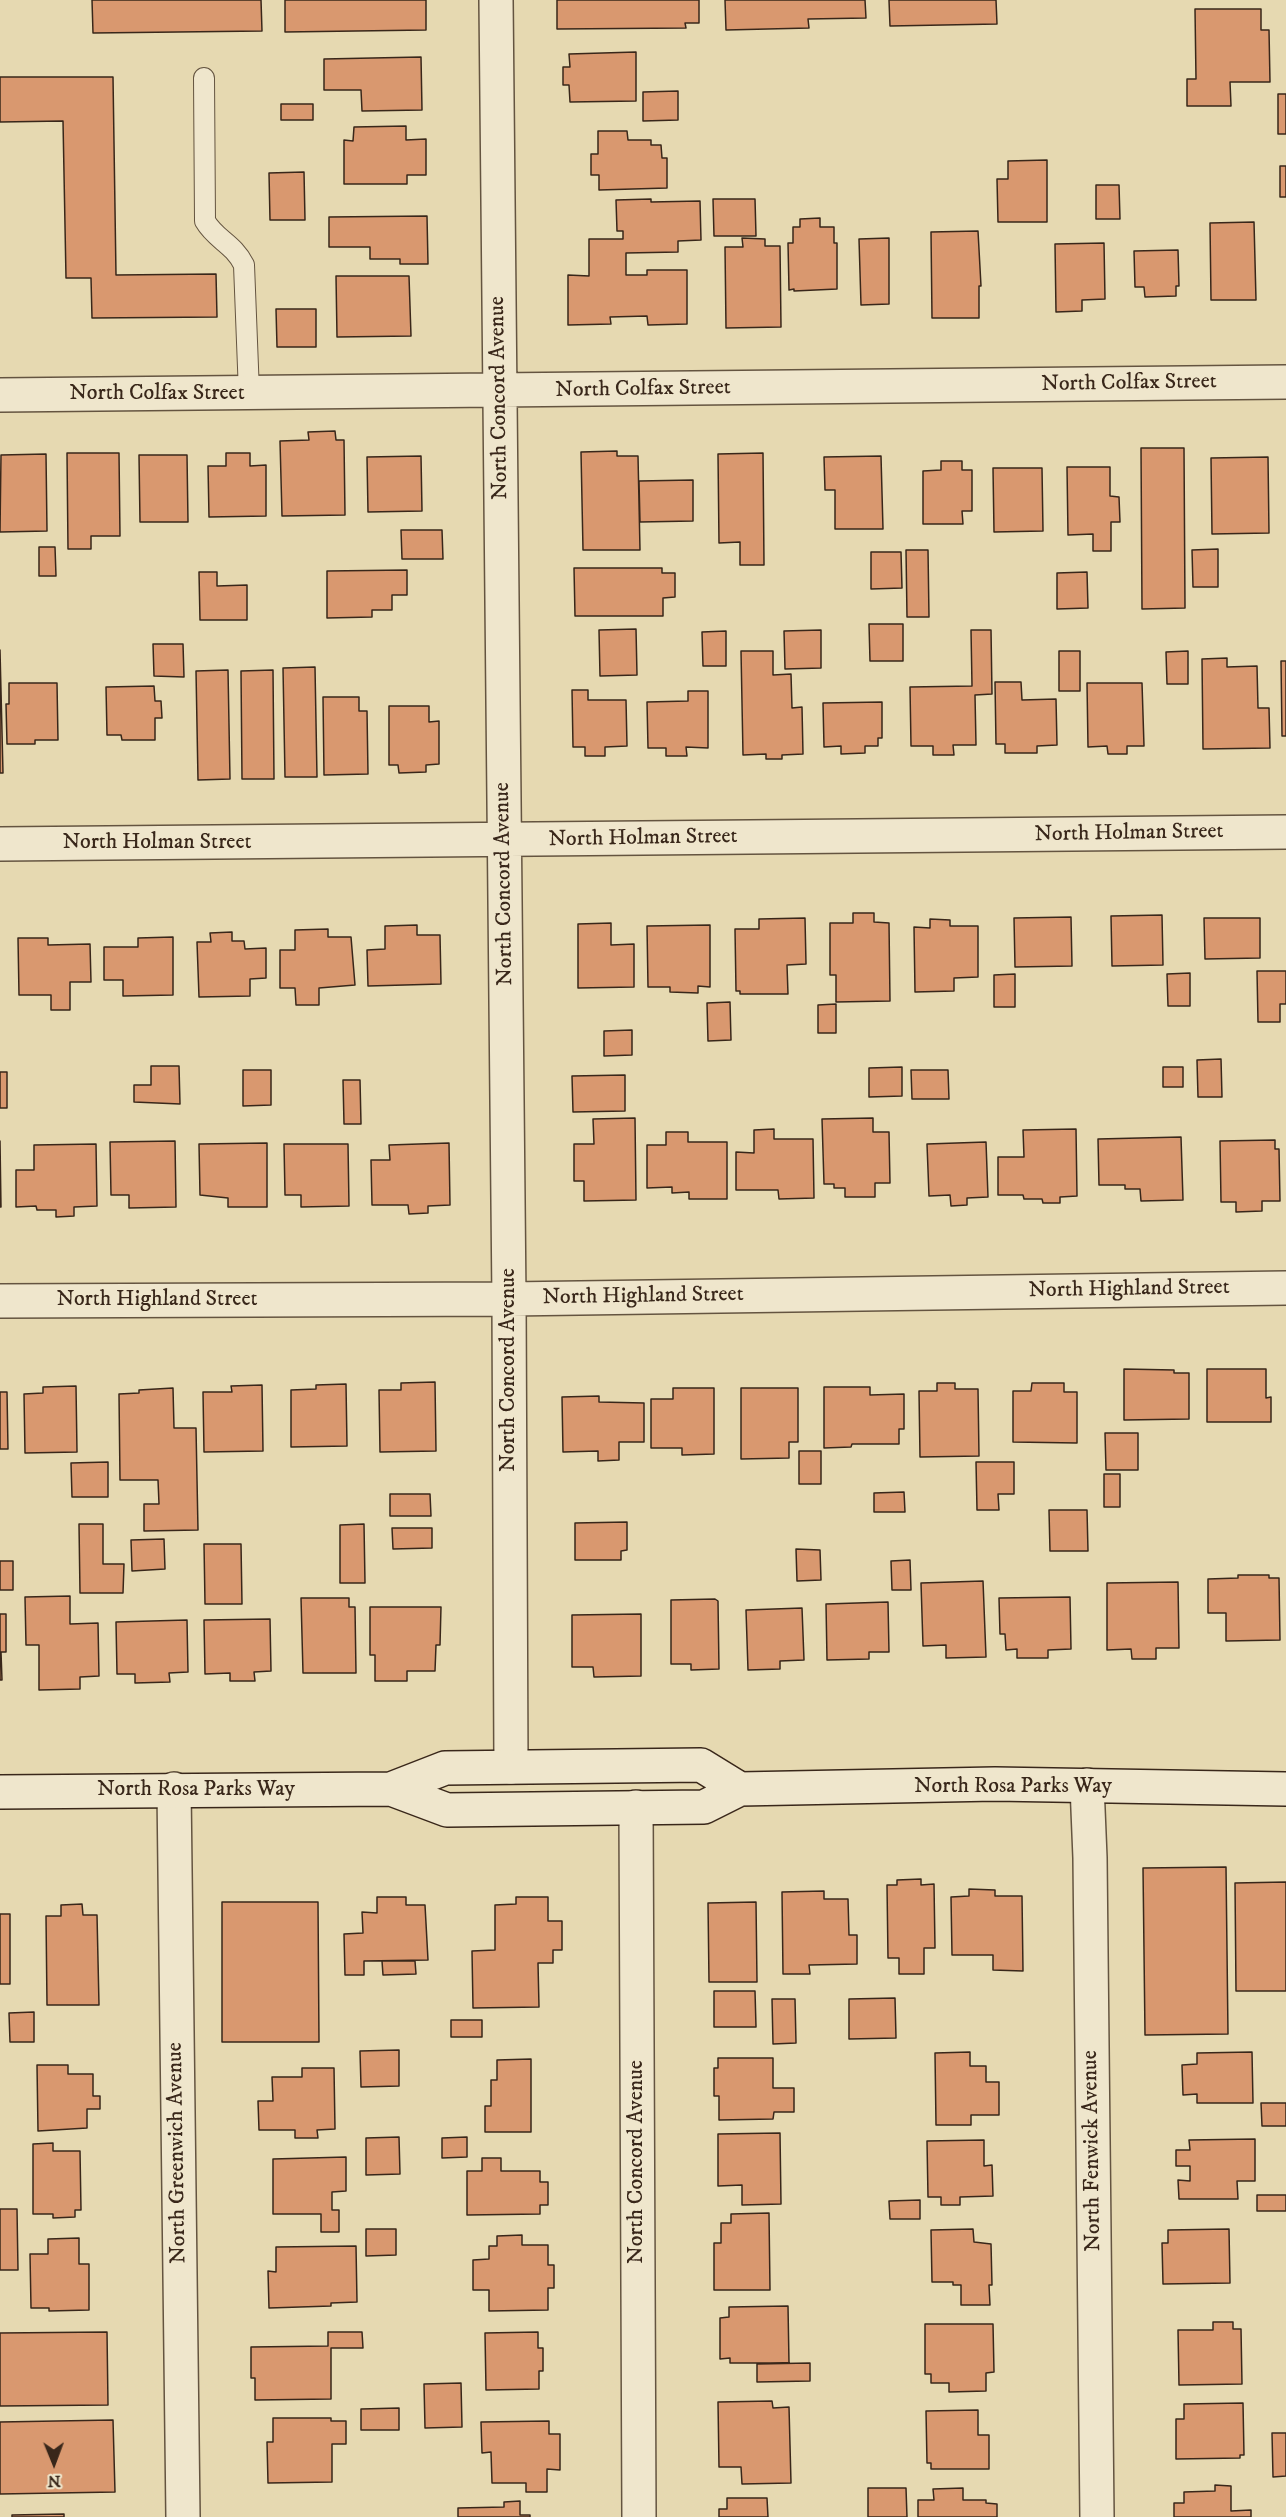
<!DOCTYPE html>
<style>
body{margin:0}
#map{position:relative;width:1286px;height:2517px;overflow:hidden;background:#e6d9b1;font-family:"IM FELL DW Pica",serif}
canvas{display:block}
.north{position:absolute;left:24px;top:2433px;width:60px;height:60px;-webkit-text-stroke:4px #efe6cc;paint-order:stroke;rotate:179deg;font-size:16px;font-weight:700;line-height:24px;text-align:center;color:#39271a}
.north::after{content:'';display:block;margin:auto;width:21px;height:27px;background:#39271a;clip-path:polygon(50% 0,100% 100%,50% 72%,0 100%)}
</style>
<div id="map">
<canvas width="1286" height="2517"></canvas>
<div class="north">N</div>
</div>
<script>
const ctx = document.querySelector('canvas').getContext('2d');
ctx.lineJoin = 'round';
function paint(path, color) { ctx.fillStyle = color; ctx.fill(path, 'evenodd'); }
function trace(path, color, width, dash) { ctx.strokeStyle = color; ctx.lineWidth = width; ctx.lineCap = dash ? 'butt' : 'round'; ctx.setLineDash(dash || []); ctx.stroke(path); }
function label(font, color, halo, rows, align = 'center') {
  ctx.font = font + ' "IM FELL DW Pica",serif'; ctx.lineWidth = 4.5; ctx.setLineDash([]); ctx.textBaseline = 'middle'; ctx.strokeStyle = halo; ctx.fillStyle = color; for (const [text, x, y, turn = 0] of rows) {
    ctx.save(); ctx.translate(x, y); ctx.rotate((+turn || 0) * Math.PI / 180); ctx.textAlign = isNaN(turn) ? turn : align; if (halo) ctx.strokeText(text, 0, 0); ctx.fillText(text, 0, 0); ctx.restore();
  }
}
const building = new Path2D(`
 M92,0H261L262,31L93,33Z
 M285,0H426V30L285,32Z
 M557,0H699V23H685L686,28L557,29Z
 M725,0H865L866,18L808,19L809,28L726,30Z
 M889,0H996L997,24L890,26Z
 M1195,9H1261V30H1269L1270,82H1230L1231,106H1187V79H1196Z
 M636,52V101L570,102L569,85H563V67H570L569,54Z
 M421,57L422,110L362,111L361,90H324V59Z
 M0,77H113L116,275L216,274L217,317L92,318L91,278H66L63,121L0,122Z
 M678,91V120L643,121V92Z
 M1278,94H1286V134H1278Z
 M281,104H313V120H281Z
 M406,126V140L426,139V175H407V184H344V140L353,141L354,127Z
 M598,131H627L628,140H651V145H661L662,158H667V188L599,190V175H591V154H598Z
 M1047,160V222H998L997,179H1008V161Z
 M1280,166H1286V197H1280Z
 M304,172L305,220H270L269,173Z
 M1096,185H1119L1120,219H1096Z
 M651,199V202L700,201L701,240L678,241V252L626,253V275H647V270H687V324L648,325L647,316L610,317L611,324L568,325V275L589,276V239H623V231H617L616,200Z
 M713,199H755L756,236H714Z
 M427,216L428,264H400V259H370V247H329V217Z
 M820,218V227H834V243H837V289L794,291V289L789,290L788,243H793V227H800V219Z
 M1254,222L1256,300H1211L1210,223Z
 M978,231L981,286H979V318H932L931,232Z
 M742,238L765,239V246H780L781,327L726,328L725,247H743Z
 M889,238V304L861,305L859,239Z
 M1104,243L1105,299L1082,300V311L1056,312L1055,244Z
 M1178,250L1179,286H1176V296L1145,297L1144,287H1135L1134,251Z
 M336,276H409L411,336L337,337Z
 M276,309H316V347H277Z
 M335,431L336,440H344L345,515L282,516L280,441L309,440L308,432Z
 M1141,448H1184L1185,608L1142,609Z
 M617,451V456H638L640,550H583L581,452Z
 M67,453H119L120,536H91V549H68Z
 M226,453H250V466L266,465V516L209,517L208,466H226Z
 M763,453L764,565H740V542L719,543L718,454Z
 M46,454L47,531L0,532L1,455Z
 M139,455H187L188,522H140Z
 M421,456L422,511L368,512L367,457Z
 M881,456L883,529H835V490H825L824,457Z
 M1268,457L1269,533L1212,534L1211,458Z
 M941,461H962V470H972V511H962L963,524H923V471L941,470Z
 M1067,467H1110V496L1119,497L1120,522H1111V551H1093V534L1068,535Z
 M993,468H1042L1043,531L994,532Z
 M693,480V521L640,522L639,481Z
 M401,530H442L443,559H402Z
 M39,547H55L56,576H39Z
 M1218,549V587H1193L1192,550Z
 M906,550H928L929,617H907Z
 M871,552H901L902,588L871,589Z
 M574,568H662V573H675V597L663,598V616H575Z
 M407,570V595H392V610H372V617L327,618V571Z
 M199,572H217V586L247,585V620H200Z
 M1087,572L1088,608L1057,609V573Z
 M869,624H903V661H870Z
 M636,629L637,675L600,676L599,630Z
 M821,630V668L785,669L784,631Z
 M971,630H991L992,694L975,695L976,745H953L954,755H933V746H911L910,687L972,686Z
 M726,631V666H703L702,632Z
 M153,644H183L184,677L154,676Z
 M0,650L3,773H0Z
 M741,651H773V675L791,674L792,708L802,707L803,754L782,755V759H766V754L743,755Z
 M1059,651H1080V691H1059Z
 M1188,651V684H1167L1166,652Z
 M1227,658V667L1257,666L1258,708H1269L1270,748L1203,749L1202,659Z
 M1281,661H1286V736H1282Z
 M315,667L317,777H285L283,668Z
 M228,670L230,779L198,780L196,671Z
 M273,670L274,779H242L241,671Z
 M995,682H1021L1022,700L1056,699L1057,745L1037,746V753H1005V744H996Z
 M9,683H57L58,740H35V744H7L6,704H9Z
 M1087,683H1142L1144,746H1127V754H1108L1107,746L1088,747Z
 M154,686L155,701H161L162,718H155V740H122L121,735H107L106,687Z
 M572,690H588V700H626L627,746L605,747V756H585V747H573Z
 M688,691H708V748L686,747L687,756H666V748H648L647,702L688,701Z
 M323,697H359V711H367L368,774L324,775Z
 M882,702V738H878V746H865V753L841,754V746L824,747L823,703Z
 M389,706H429V722L439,721V764L426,765V772L399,773L398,765H389Z
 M853,913H874V922L889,923L890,1001L836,1002V975H830V923H853Z
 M1162,915L1163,965L1112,966L1111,916Z
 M1071,917L1072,966L1015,967L1014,918Z
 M805,918L806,964L787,965L788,994H740V991H736L735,929H759V919Z
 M1204,918H1260V958L1205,959Z
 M930,919L950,920V926H978V977L954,978V991L915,992L914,927L930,928Z
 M611,923V945L634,944V987L578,988V924Z
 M417,925V935H440L441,984L368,986L367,950L385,949V926Z
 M710,925V987L698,986V993L670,992V987H648L647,926Z
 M328,929V937H351L355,985L319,988V1005H296L295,988H280V950H295V930Z
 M232,932V941H244L245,949L266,948V978L250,979V996L199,997L197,942H211L210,933Z
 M173,937V995L123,996V980H104V947H138V938Z
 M18,938H48V945L90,944L91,982H70V1010H51V995H19Z
 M1257,971H1286V1004H1280V1022H1258Z
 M1190,973V1006H1168L1167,974Z
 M1015,974V1007H994V975Z
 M730,1002L731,1040L708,1041L707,1003Z
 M836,1004V1033H818V1005Z
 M632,1030V1055L604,1056V1031Z
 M1221,1059L1222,1097H1198L1197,1060Z
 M151,1066H179L180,1104L134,1102V1085H151Z
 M902,1067V1096L869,1097V1068Z
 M1163,1067H1183V1087H1163Z
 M243,1070H271V1105L243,1106Z
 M911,1070H948L949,1099H912Z
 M0,1072H7V1108H0Z
 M625,1075V1111L573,1112L572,1076Z
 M343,1080H360L361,1124H344Z
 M635,1118L636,1200L584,1201V1181H574V1144H594L593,1119Z
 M873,1118V1132H889L890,1183H875V1197H845V1188H834V1184H824L822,1119Z
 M774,1129V1139H813L814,1198L779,1199L778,1190H736V1152L754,1153V1130Z
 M1076,1129L1077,1196L1060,1197V1203H1043L1042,1199H1024L1023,1195H998V1157H1024L1023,1130Z
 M666,1132H688V1142H727V1199H689V1192L672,1193V1187L647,1188V1145H666Z
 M1181,1137L1183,1200L1141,1201L1140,1189H1125V1185H1099L1098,1139Z
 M1275,1140V1149H1279L1280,1201H1262V1211L1236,1212V1202H1221L1220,1141Z
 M0,1141L1,1207H0Z
 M175,1141L176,1207L129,1208V1195H111L110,1142Z
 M986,1142L988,1197L967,1198V1205L951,1206L950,1195L929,1196L927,1144Z
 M267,1143V1207H228V1198L200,1195L199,1144Z
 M449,1143L450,1205L428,1206V1213L409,1214L408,1205H372L371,1160H390L389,1145Z
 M96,1144L97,1206L74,1207V1216L56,1217V1210H37L36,1206L16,1207V1170H34V1145Z
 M284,1144H348L349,1206L301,1207V1195H285Z
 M1124,1369L1174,1370V1373H1189V1419L1124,1420Z
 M1207,1369H1266V1398L1271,1397V1422H1207Z
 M435,1382L436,1451L380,1452L379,1390H401V1383Z
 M937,1383H955V1389H978L979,1456L920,1457L919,1391H937Z
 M1032,1383H1064V1392H1077V1443L1013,1442V1391H1031Z
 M346,1384L347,1446L291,1447V1390L316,1389V1385Z
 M262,1385L263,1451L204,1452L203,1392H232L231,1386Z
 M76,1386L77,1452L25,1453L24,1394L43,1393V1387Z
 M824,1387H870V1395L904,1394V1429H899V1444H852L851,1447L824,1448Z
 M173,1388L174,1428H196L198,1530L144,1531V1504H159L158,1480H120L119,1394L139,1393V1390Z
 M673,1388H714V1454L682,1455V1448H651V1399H673Z
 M741,1388H798V1442H789V1458L741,1459Z
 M0,1392H7L8,1449H0Z
 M599,1396V1402L644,1403V1442H619V1460L598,1461V1451L563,1452L562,1397Z
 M1105,1433H1138V1470H1106Z
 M799,1451H821V1484H799Z
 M108,1462V1497H72L71,1463Z
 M976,1462H1014V1494H998L999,1510H977Z
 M1104,1474H1120V1507H1104Z
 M904,1492L905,1512H874V1493Z
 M390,1494H430L431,1516H390Z
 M1049,1510H1087L1088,1551H1050Z
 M627,1522V1550L621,1551V1560H575V1523Z
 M79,1524H103V1564H124L123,1593H80Z
 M364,1524L365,1583H340V1525Z
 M392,1528H432V1548L393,1549Z
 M164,1539L165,1569L132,1571L131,1540Z
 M204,1544H241L242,1604H205Z
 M796,1549L820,1550L821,1580L797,1581Z
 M910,1560L911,1590H892L891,1561Z
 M0,1561H13V1590H0Z
 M1238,1575H1269V1578H1279L1280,1640L1226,1641V1613H1208V1579L1238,1578Z
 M983,1581L986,1657L946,1658V1645L923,1646L921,1583Z
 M1178,1582L1179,1648H1156V1659H1132L1131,1649L1107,1650V1583Z
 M70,1596V1624L98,1623L99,1676L80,1677V1689L39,1690V1645H26L25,1597Z
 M1070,1597L1071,1649L1048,1650V1658H1017V1649L1006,1650L1005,1634H1000L999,1598Z
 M301,1598H349V1607H355L356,1673H303Z
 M715,1599L718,1601L719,1669L691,1670V1664H671V1600Z
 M888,1602L889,1652H869V1659L827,1660L826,1604Z
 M370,1607H441L440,1645H436L435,1671H407V1681H375V1655H370Z
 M802,1608L804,1660L780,1661V1669L748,1670L746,1610Z
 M0,1614H6V1652H1L2,1680H0Z
 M641,1614V1676L594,1677L593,1667H572V1615Z
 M270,1619L271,1671L254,1672L255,1681H230V1673L205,1674L204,1620Z
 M187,1620L188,1672L169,1673L170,1682L135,1683V1674H117L116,1622Z
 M1226,1867L1228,2034L1145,2035L1143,1868Z
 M921,1879V1885L934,1884L935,1948H924V1974H899V1958H888L887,1885H897V1880Z
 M1286,1882V1991H1236L1235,1883Z
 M969,1889L995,1890V1896H1022L1023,1971L993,1970V1955H952L951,1897L969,1896Z
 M824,1891V1899H848L849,1935H857V1964L809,1965L810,1974H783L782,1892Z
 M377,1897H406V1905H425L428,1960L364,1961V1975H345L344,1934L363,1933L362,1912L377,1913Z
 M516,1897H548V1921H562V1950H553V1963H538L539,2007L473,2008L472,1951L495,1950V1905L516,1904Z
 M222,1902H318L319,2042H222Z
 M756,1902L757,1982H709L708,1903Z
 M82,1904L83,1915H97L99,2005H47L46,1916H61V1905Z
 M0,1914H10V1984H0Z
 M382,1961H415L416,1974L383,1975Z
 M714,1991H755L756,2027H714Z
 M895,1998L896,2038L849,2039V1999Z
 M772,1999H795L796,2043L773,2044Z
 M34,2012V2042H10L9,2013Z
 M451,2020H482V2037H451Z
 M399,2050V2086L361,2087L360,2051Z
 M970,2052V2066H986V2082H999V2115H971V2125H936L935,2053Z
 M1252,2052L1253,2103H1197V2094L1183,2095L1182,2065L1197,2064V2053Z
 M718,2058H773V2088H794V2112H774L773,2119L719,2120V2096H714V2068H718Z
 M531,2059V2132H485V2106H491V2080H497V2060Z
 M37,2065H68V2074H93V2096H100V2109H87V2128L38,2131Z
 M302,2068H334L335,2129L317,2130L318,2138H295V2130H259L258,2101H273L272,2077H302Z
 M1261,2103H1286V2126H1262Z
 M780,2133L781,2204L742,2205V2185L718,2186V2134Z
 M399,2137L400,2174L366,2175V2138Z
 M467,2137V2157L442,2158V2138Z
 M1255,2139V2181H1237L1238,2199H1179L1178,2180L1190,2181V2166H1176V2150H1190L1189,2140Z
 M984,2140V2166L992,2165L993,2196L960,2197V2205H941V2197H928L927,2141Z
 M53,2143V2151H80L81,2210H75V2217L53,2218V2214H33V2144Z
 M346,2157V2191L332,2192V2210H339V2232H321V2214H273V2159Z
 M482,2158H501V2171H540V2182H548V2205H540V2214L467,2215V2171H482Z
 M1257,2195H1286V2211H1257Z
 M920,2200V2219H890L889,2201Z
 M0,2209H17L18,2270H0Z
 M769,2213L770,2290H714V2243H721V2223H731V2214Z
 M366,2229H396V2255L366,2256Z
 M973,2229L974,2242L991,2244L992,2285H989L990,2305H961V2285H953V2282H932L931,2230Z
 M1229,2229L1230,2283L1163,2284L1162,2243H1168V2230Z
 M522,2235V2245H548V2265H554V2288H548V2310L489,2311V2290H473V2260L489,2259V2246H497V2236Z
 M79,2238V2264H89V2310L49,2311V2308H31L30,2254H48V2239Z
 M356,2246L357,2302L331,2303V2306L269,2308L268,2271L276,2272V2247Z
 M788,2306L789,2363H730V2358L720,2359V2318L729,2317V2307Z
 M1213,2322H1233V2329H1241L1242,2384L1179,2385L1178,2330H1213Z
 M925,2324H993L994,2372L986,2373V2391L949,2392V2383H931V2374H925Z
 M107,2332L108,2405L0,2406V2333Z
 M328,2332H362L363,2348H331V2399L255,2400V2378H251V2347L328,2346Z
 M538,2332V2348H543V2371H539V2389L486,2390L485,2333Z
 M810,2363V2381L757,2382V2364Z
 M461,2383L462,2427L425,2428L424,2384Z
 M772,2401L773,2408L789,2407L791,2483L742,2484L741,2467H719L718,2402Z
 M1243,2403L1244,2455H1240V2458L1176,2459V2419H1184V2404Z
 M399,2408V2430H361V2409Z
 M978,2410V2435H989V2469H931V2463H927L926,2411Z
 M273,2418H331V2421H346V2444H332V2482L268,2483L267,2442H273Z
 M113,2420L115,2492L0,2494V2422Z
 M549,2421V2434H560V2470L547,2469V2492H526V2483H492L491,2452L482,2453L481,2422Z
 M1272,2433H1286V2476L1273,2477Z
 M1215,2485L1231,2486V2511L1251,2510V2517H1174V2503H1184V2492L1215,2491Z
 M868,2488H906L907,2517H868Z
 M963,2488V2500H986V2503L997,2504V2517H918V2500H934L933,2489Z
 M727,2498H767L768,2517H719V2509H727Z
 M520,2501V2515H530V2517H458V2508L504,2507V2502Z
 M64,2514V2517H12V2515Z`);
paint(building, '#d9986f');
trace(building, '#39271a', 1.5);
const service = new Path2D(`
 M204,78L205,221C216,240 233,243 244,265L249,393`);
const minor = new Path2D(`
 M496,0L509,1299L511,1767
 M0,395L1286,382
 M0,844L1286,832
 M0,1301L509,1299L1286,1288
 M1087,1785L1090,1858L1097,2517
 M174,1789L183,2517
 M636,1807L639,2517`);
const secondary = new Path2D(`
 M391,1789L445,1768L701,1765L740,1789
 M0,1792L391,1789L447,1810L704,1807L740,1789L995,1784L1286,1789`);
trace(service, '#645440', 22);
trace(minor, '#645440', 36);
trace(secondary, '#39271a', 36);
trace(service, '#efe6cc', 20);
trace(minor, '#efe6cc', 33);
trace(secondary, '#efe6cc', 33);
label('22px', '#39271a', '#efe6cc', [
 ["North Colfax Street",1129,384,-1],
 ["North Colfax Street",643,390,-1],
 ["North Colfax Street",157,394],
 ["North Concord Avenue",500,398,-91],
 ["North Holman Street",1129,834,-1],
 ["North Holman Street",643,839,-1],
 ["North Holman Street",157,843],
 ["North Concord Avenue",505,884,-91],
 ["North Highland Street",1129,1290,-1],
 ["North Highland Street",643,1297,-1],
 ["North Highland Street",157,1300],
 ["North Concord Avenue",509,1370,-90],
 ["North Rosa Parks Way",1013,1787],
 ["North Rosa Parks Way",196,1790],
 ["North Fenwick Avenue",1093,2151,-91],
 ["North Greenwich Avenue",178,2153,-91],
 ["North Concord Avenue",637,2162,-90]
]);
</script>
